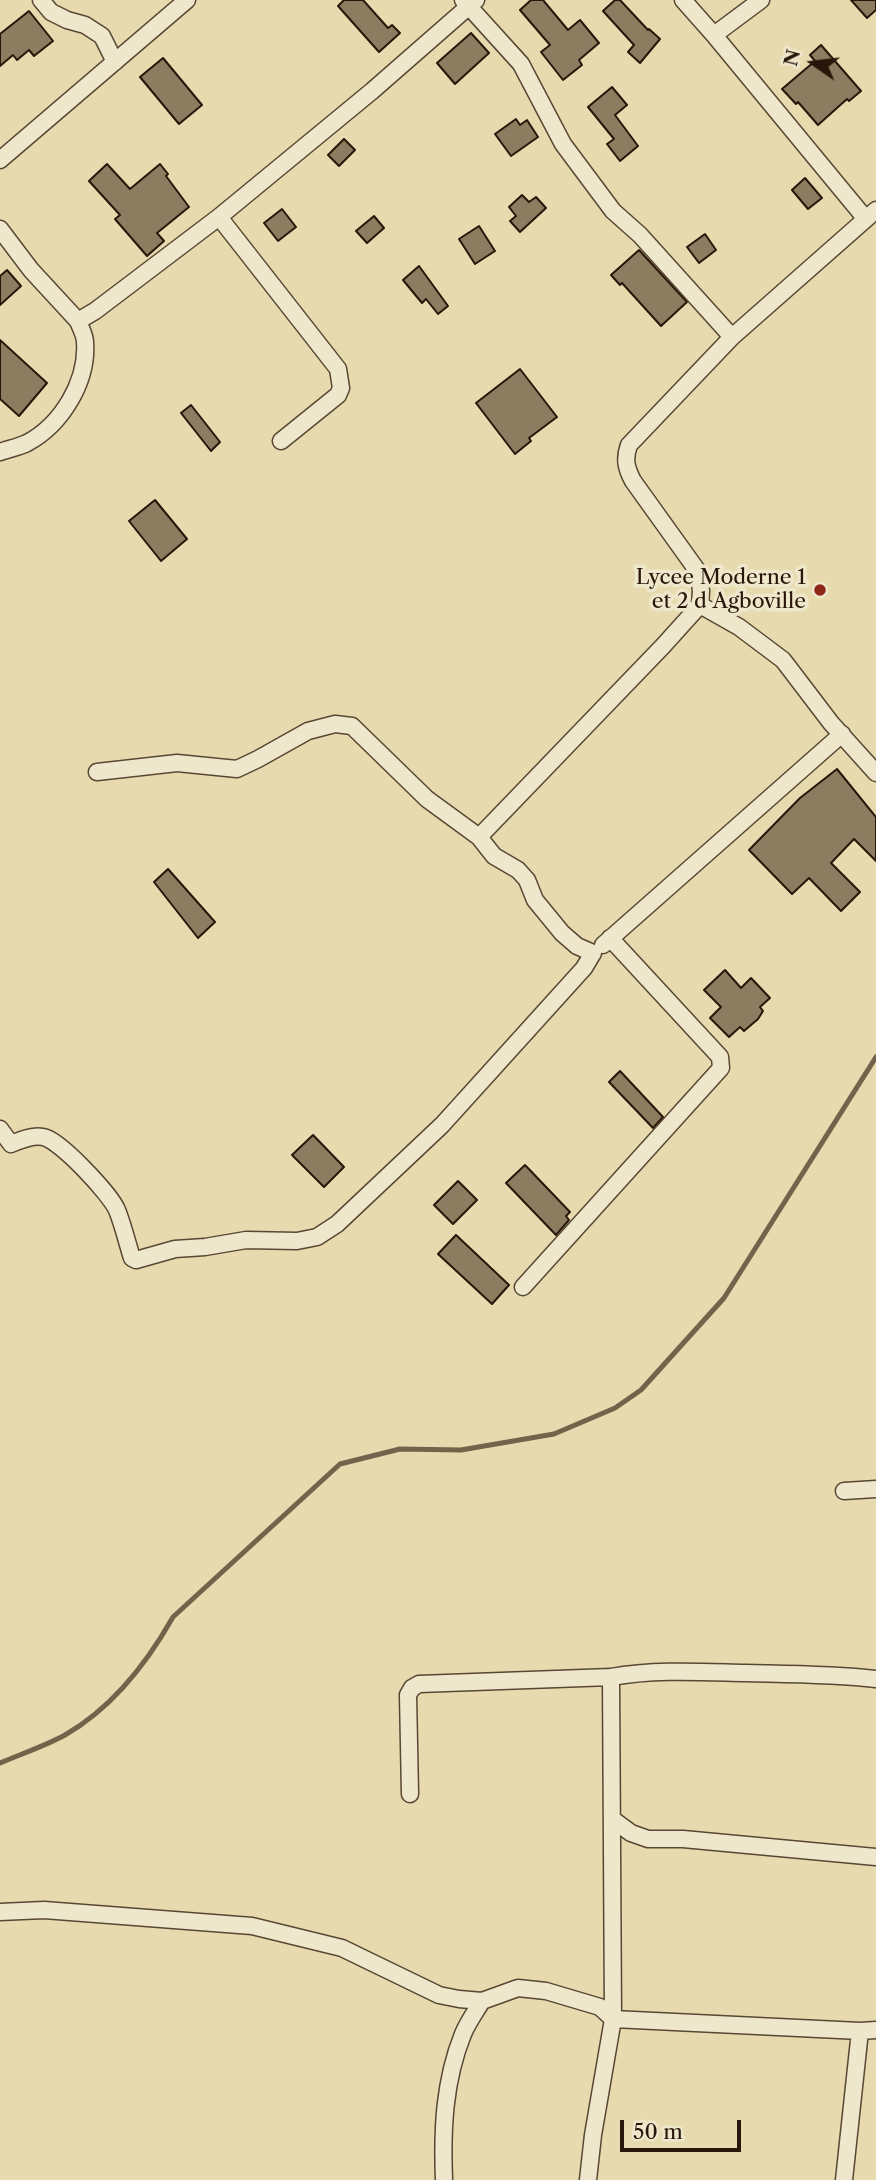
<!DOCTYPE html>
<style>
body{margin:0}
#map{position:relative;width:876px;height:2180px;overflow:hidden;background:#e7daaf;font-family:"Libre Caslon Text",serif}
canvas{display:block}
.north{position:absolute;left:778px;top:28px;width:70px;height:70px;-webkit-text-stroke:5px #efe7cb;paint-order:stroke;rotate:284deg;font-size:19px;font-weight:700;line-height:28px;text-align:center;color:#29160a}
.north::after{content:'';display:block;margin:auto;width:24px;height:32px;background:#29160a;clip-path:polygon(50% 0,100% 100%,50% 72%,0 100%)}
.scale{position:absolute;left:620px;top:2120px;width:121px;height:32px;box-sizing:border-box;border:4px solid #29160a;border-top:0;padding-left:9px;font-size:21px;line-height:24px;white-space:nowrap;color:#29160a;-webkit-text-stroke:5px #efe7cb;paint-order:stroke}
</style>
<div id="map">
<canvas width="876" height="2180"></canvas>
<div class="north">N</div>
<div class="scale">50 m</div>
</div>
<script>
const ctx = document.querySelector('canvas').getContext('2d');
ctx.lineJoin = 'round';
function trace(path, color, width, dash) { ctx.strokeStyle = color; ctx.lineWidth = width; ctx.lineCap = dash ? 'butt' : 'round'; ctx.setLineDash(dash || []); ctx.stroke(path); }
function paint(path, color) { ctx.fillStyle = color; ctx.fill(path, 'evenodd'); }
function label(font, color, halo, rows, align = 'center') {
  ctx.font = font + ' "Libre Caslon Text",serif'; ctx.lineWidth = 7; ctx.setLineDash([]); ctx.textBaseline = 'middle'; ctx.strokeStyle = halo; ctx.fillStyle = color; for (const [text, x, y, turn = 0] of rows) {
    ctx.save(); ctx.translate(x, y); ctx.rotate((+turn || 0) * Math.PI / 180); ctx.textAlign = isNaN(turn) ? turn : align; if (halo) ctx.strokeText(text, 0, 0); ctx.fillText(text, 0, 0); ctx.restore();
  }
}
trace(new Path2D(`
 M0,1763C21,1754 45,1746 65,1735C112,1708 147,1663 173,1617L340,1464L400,1449L461,1450L554,1434L615,1408L641,1390L724,1298L876,1057`), '#74634b', 5);
const building = new Path2D(`
 M344,0H363L388,28L392,25L400,33L379,52L338,6Z
 M531,0H543L568,30L580,20L599,43L579,60L582,65L563,80L541,52L550,45L520,10Z
 M615,0H620L648,30L649,29L660,39L640,63L628,52L634,45L603,11Z
 M851,0H876V10L867,18Z
 M29,11L53,41L34,56L29,50L17,60L13,55L0,66V34Z
 M471,33L489,53L455,84L437,63Z
 M821,45L861,91L849,101L847,99L818,125L798,102L796,104L782,89L815,61L810,55Z
 M163,58L202,105L179,124L140,77Z
 M612,87L627,105L615,115L638,146L620,161L607,144L614,139L588,107Z
 M516,119L520,125L527,120L538,137L511,156L495,134Z
 M344,139L355,150L339,166L328,155Z
 M107,164L130,189L160,164L168,174L166,176L189,207L157,233L164,241L147,256L115,219L120,215L89,181Z
 M805,178L822,198L808,209L792,190Z
 M522,195L529,202L536,197L546,208L520,232L510,221L516,216L509,207Z
 M282,209L296,227L278,241L264,223Z
 M374,216L384,228L367,243L356,231Z
 M479,226L495,251L475,264L459,239Z
 M705,234L716,250L699,263L687,247Z
 M639,250L687,302L661,326L622,283L620,285L611,275Z
 M419,266L448,306L438,314L426,299L422,303L403,280Z
 M7,270L21,286L0,305V276Z
 M0,340L47,383L19,416L0,399Z
 M520,369L557,417L529,438L531,441L515,454L476,403Z
 M191,405L220,442L211,451L181,413Z
 M155,500L187,539L161,561L129,521Z
 M837,769L876,817V861L854,839L831,863L860,892L841,911L809,878L792,894L749,850L800,798Z
 M168,869L215,922L198,938L154,882Z
 M725,970L741,988L751,978L770,998L760,1007L763,1011L758,1019L744,1031L740,1027L729,1037L710,1018L721,1007L704,990Z
 M620,1071L663,1117L653,1128L609,1082Z
 M313,1135L344,1167L324,1187L292,1155Z
 M525,1165L570,1212L566,1216L569,1220L556,1235L506,1183Z
 M458,1181L477,1200L453,1224L434,1205Z
 M456,1235L509,1285L492,1304L438,1254Z`);
paint(building, '#8c7c60');
trace(building, '#29160a', 2);
const minor = new Path2D(`
 M41,0L51,12L67,20L85,25L102,36L115,62
 M463,0L521,64L563,144L613,211L640,235L732,337
 M683,0L714,35
 M761,0L714,35L865,218
 M0,160L187,0
 M219,217L338,369L341,388L338,395L281,441
 M0,229L31,270L78,321
 M0,452C8,449 19,447 27,443C61,425 88,382 85,342C85,335 80,327 78,321L95,311L219,217L372,91L476,0
 M700,605L739,627L783,660L831,723L876,773
 M479,837L663,646L700,605L701,591L699,573L633,481C626,468 624,459 629,445L732,337L876,210
 M603,945L842,734
 M0,1129L11,1144C21,1140 32,1135 43,1137C59,1139 110,1194 117,1210C123,1225 127,1242 132,1258L136,1260L175,1249L205,1247L246,1240L297,1241L317,1237L337,1224L442,1125L584,968L593,953L577,946L562,933L535,900L527,880L518,870L494,856L479,837L427,799L352,726L335,724L308,731L258,759L237,769L177,763L97,772
 M523,1287L721,1068L720,1057L610,938
 M844,1491L876,1489
 M410,1794L408,1695L412,1688L419,1684L611,1677
 M612,1819L631,1833L648,1839H683L876,1857
 M0,1912L44,1910L252,1926L342,1948L439,1995L459,1999L482,2001L518,1988L546,1991L600,2007L613,2019L860,2031L876,2030
 M444,2180C442,2130 444,2081 463,2034C468,2022 476,2011 482,2001
 M588,2180L593,2135L613,2019L611,1677C656,1669 702,1672 746,1673C790,1674 833,1674 876,1679
 M844,2180L860,2031`);
trace(minor, '#584733', 19);
trace(minor, '#efe7cb', 16);
for (const [x, y, r, color] of [
 [820,590,7,"#8f2418"]
]) { const dot = new Path2D(); dot.arc(x, y, r, 0, 2 * Math.PI); ctx.fillStyle = color; ctx.fill(dot); trace(dot, '#efe7cb', 2.5); }
label('21px', '#29160a', '#efe7cb', [
 ["Lycee Moderne 1",806,578],
 ["et 2 d Agboville",806,602]
], 'right');
</script>
